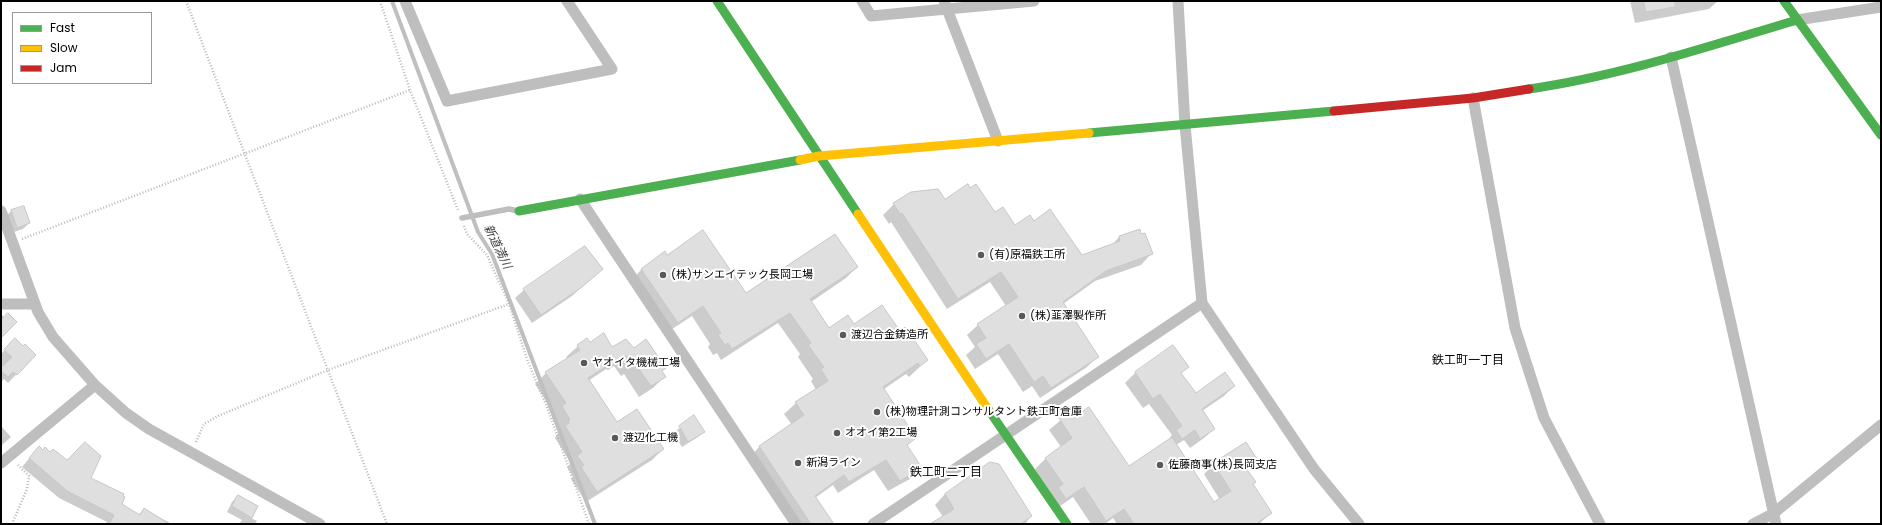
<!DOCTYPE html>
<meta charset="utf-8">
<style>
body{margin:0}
#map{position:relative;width:1882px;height:525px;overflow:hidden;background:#fff;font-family:Poppins,sans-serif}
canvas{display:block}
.frame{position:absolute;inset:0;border:2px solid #000;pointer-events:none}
.legend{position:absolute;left:12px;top:12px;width:140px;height:72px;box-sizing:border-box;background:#fff;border:1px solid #999;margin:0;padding:5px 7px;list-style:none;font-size:12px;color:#000}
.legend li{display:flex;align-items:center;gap:8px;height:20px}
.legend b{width:20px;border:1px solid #999}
</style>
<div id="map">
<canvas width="1882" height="525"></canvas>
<div class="frame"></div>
<ul class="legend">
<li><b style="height:5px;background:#4caf50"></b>Fast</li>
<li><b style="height:5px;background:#ffc107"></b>Slow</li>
<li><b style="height:5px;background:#c62828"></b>Jam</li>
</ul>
</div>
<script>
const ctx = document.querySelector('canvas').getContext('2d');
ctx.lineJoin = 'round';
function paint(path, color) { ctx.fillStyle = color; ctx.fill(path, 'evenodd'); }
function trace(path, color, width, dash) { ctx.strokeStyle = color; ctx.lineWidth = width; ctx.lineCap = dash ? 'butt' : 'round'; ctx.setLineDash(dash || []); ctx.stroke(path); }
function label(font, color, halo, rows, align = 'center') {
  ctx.font = font + ' Poppins,"Noto Sans JP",sans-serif'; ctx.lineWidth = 4; ctx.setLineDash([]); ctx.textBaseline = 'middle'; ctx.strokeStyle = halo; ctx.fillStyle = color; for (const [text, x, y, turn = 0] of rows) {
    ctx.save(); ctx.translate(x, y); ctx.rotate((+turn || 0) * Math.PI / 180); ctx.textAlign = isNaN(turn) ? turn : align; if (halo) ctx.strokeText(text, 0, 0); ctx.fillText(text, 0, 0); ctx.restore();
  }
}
paint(new Path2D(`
 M1630,1H1718L1709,9L1635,23Z
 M945,201L994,214L1014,226L1033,223L1082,256L1111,246L1119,237L1139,230L1151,254L1141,265L1095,281L1063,304L1097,357L1087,367L1040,398L1032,386L1023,392L998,354L975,369L966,355L975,347L967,335L978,325L1006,306L990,282L947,309L891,222L889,224L883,215L894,204Z
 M12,210L29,223L23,229L11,233L6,216Z
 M667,256L746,295L857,267L846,278L811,302L829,329L854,326L900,332L927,360L909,377L906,374L884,389L915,437L907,446L921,468L910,479L888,491L874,470L838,493L833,485L815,498L833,524H793L749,458L760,446L792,425L784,414L796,403L816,390L811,381L813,379L798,357L800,354L778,323L721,360L717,353L713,355L708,347L710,344L692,316L666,333L630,281L642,269Z
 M601,269L572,296L532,323L515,298L524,290Z
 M1,314L5,318L1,337Z
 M586,339L590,344L612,348L634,349L661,372L664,377L653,388L639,397L624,374L621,376L614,366L608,370L606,369L588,381L617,423L663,449L652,460L586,502L571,479L573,477L567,467L571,463L555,438L559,431L552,418L555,414L535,384L546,373L568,359L566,357Z
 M15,340L23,348L35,355L8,383L4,379L1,382V369L4,367L1,364V354Z
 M1173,347L1187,367L1180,374L1195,395L1234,386L1224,396L1202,411L1214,429L1204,438L1190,448L1184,440L1176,445L1214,504L1220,500L1204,474L1214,464L1255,459L1246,469L1252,485L1271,513L1259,524H1117L1113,518L1105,524H1091L1073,497L1056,509L1035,469L1045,459L1061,447L1049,430L1068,414L1072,420L1128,467L1167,441L1172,435L1149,404L1143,408L1125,383L1135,373Z
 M694,417L703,432L698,437L682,447L673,433Z
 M1,426L11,437L1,446Z
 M43,451L50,453L90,478L121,505L138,515L144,509L172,524H106L107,522L59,498L22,467L32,455Z
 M990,463L1031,516L1025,524H934L943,517L935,505L945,494Z
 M238,496L251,518L257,521L255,524H239L242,520L227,512L232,502Z`), '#0003');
trace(new Path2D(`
 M392,1L478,232L492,254L595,524`), '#bfbfbf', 4);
const building = new Path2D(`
 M1644,1H1675V7L1646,12Z
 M968,184L970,188L976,184L995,212L1003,207L1015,225L1030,215L1034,221L1050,209L1082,255L1120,241L1119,236L1140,229L1141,234L1145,233L1153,254L1106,271L1063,302L1099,357L1051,388L1043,376L1034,382L1009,344L986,359L976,344L986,338L977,324L1018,297L1001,272L958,299L902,213L900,214L893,203L911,192L938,189L945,199Z
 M24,206L30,223L17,228L11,210Z
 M703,230L746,293L835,234L858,267L810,299L829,328L848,315L854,324L882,305L900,331L905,327L928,360L920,366L918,363L883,387L916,438L907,445L922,468L900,481L886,460L849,482L844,475L815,496L834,524H811L759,446L804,415L795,402L828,381L821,369L824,367L808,345L811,343L790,313L732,349L728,343L725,345L718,335L721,333L703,306L678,323L641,269L665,251L667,255Z
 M585,246L603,269L582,287L541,315L523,289Z
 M8,313L17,322L1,338V320Z
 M604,333L612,347L626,339L634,348L646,339L666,368L662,371L666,377L651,386L635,364L632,365L626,356L619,360L618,359L588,378L617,422L637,409L664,449L597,492L581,467L584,465L577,456L582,452L565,426L569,423L568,421L570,420L562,406L566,403L545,372L580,350L577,345L587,338L590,342Z
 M15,338L23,346L25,344L36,355L17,375L13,372L8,377L1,371V368L12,357L4,350Z
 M1173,345L1189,367L1181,373L1196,393L1225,372L1235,386L1202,409L1215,429L1200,439L1195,430L1182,439L1176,430L1182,426L1160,394L1153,399L1135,372Z
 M1089,407L1129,466L1172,437L1214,502L1231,491L1213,463L1246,442L1257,459L1245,467L1256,482L1253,484L1272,513L1256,524H1134L1124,509L1106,521L1084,487L1066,499L1058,487L1063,484L1045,458L1072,438L1059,418L1068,412L1072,419Z
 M694,415L705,432L688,442L679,426Z
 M85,442L101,456L91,478L124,494L123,496L125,497L122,504L140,515L144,508L169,524H109L114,515L67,491L29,458L39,446L43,450L45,447L50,452L53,449L67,460Z
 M990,462L999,464L1032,516L1021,524H930L954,509L945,494Z
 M238,495L258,506L252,518L232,506Z`);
paint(building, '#dfdfdf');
trace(building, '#c7c7c7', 1);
trace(new Path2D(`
 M186,1L387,524
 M380,1L410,90L458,210
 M464,226L467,234L487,255L509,304L528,362L547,407L589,524
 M22,239L410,90
 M196,442L204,424L218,416L328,370L509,304
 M12,524L27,489L29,476L18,465`), '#b9b9b9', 2.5, [1, 2]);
trace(new Path2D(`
 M462,218L509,209L518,211`), '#bebebe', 5.5);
trace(new Path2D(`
 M405,1L447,101L612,69L567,1
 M862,1L871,16L1034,1
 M944,1L998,141
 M1178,1L1185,125L1202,303L1314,469L1359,524
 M1797,20L1881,7
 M1671,57L1776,524
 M1473,98L1515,328L1544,418L1600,524
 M580,199L796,524
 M1,211L38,312L53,337L95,385L126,413L149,429L320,524
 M1,304H35
 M1,463L95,385
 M873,524L1202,303
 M1753,524L1774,513L1881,425`), '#bebebe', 11);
trace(new Path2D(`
 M717,1L858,214
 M1784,1L1881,135
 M1529,89C1620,76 1709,46 1797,20
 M1089,133L1334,111
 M519,211L800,160
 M988,409L1067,524`), '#4caf50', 9);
trace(new Path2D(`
 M800,160L819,156L1089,133
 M858,214L988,409`), '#ffc107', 9);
trace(new Path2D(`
 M1334,111L1473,98L1529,89`), '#c62828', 9);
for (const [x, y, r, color] of [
 [981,255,4,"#595959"],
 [663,275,4,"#595959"],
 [1022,316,4,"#595959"],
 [843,335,4,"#595959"],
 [584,363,4,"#595959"],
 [877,412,4,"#595959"],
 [837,433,4,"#595959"],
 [615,438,4,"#595959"],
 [798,463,4,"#595959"],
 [1160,465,4,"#595959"]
]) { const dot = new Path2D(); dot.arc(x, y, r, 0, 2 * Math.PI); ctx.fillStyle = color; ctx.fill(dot); trace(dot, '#fff', 1.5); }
label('11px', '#000', '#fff', [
 ["(有)原福鉄工所",989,255],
 ["(株)サンエイテック長岡工場",671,275],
 ["(株)韮澤製作所",1030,316],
 ["渡辺合金鋳造所",851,335],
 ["ヤオイタ機械工場",592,363],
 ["(株)物理計測コンサルタント鉄工町倉庫",885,412],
 ["オオイ第2工場",845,433],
 ["渡辺化工機",623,438],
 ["新潟ライン",806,463],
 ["佐藤商事(株)長岡支店",1168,465]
], 'left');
label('italic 12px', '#444', '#fff', [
 ["新道満川",497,247,64]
]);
label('12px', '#000', '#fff', [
 ["鉄工町一丁目",1468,361],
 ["鉄工町二丁目",946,473]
]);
</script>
